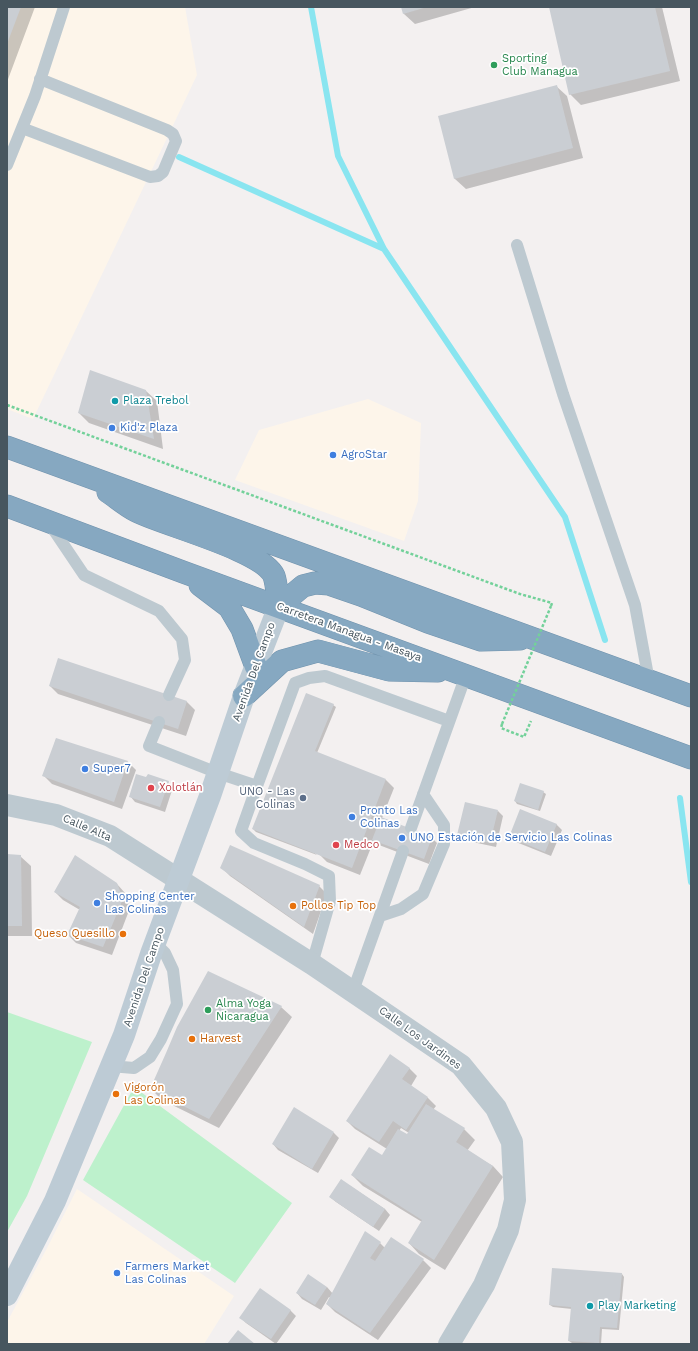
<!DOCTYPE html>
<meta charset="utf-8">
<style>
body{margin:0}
#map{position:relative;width:698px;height:1351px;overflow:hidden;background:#f3f0f0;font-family:"Work Sans",sans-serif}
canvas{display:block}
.frame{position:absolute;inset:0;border:8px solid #47565f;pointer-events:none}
</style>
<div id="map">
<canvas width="698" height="1351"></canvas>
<div class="frame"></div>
</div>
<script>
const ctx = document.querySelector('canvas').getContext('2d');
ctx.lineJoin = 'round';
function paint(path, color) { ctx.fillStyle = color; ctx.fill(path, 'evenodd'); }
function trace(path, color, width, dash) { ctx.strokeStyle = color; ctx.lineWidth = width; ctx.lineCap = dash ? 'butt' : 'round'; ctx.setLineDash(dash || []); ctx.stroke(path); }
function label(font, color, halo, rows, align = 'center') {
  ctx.font = font + ' "Work Sans",sans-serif'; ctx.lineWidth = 3.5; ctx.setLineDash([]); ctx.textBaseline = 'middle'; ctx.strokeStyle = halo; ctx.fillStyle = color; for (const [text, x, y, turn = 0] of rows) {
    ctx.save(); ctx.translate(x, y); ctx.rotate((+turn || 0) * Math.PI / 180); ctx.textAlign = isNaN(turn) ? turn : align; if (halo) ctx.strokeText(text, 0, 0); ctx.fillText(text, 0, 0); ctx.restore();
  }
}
paint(new Path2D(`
 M7,7H185L197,75L33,419L7,409Z
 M368,399L421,423L418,501L404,541L235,480L259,430Z
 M77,1189L234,1296L204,1344H7V1322L46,1250Z`), '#fdf5ea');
paint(new Path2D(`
 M7,1012L92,1042L27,1196L7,1232Z
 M134,1087L292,1203L235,1283L83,1180Z`), '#bdf1cc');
paint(new Path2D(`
 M7,7H35L7,82Z
 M402,7H475L415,24L404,14Z
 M550,7H662L680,81L581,105L570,94Z
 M556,86L567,96L583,158L466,189L455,179L439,117Z
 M146,391L157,401L163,449L89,423L79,413Z
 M59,660L187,702L195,710L186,736L58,694L50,686Z
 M333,705L336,707L317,753L386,780L394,788L382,818L432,838L437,843L429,864L379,845L374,840L360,875L327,862L315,850L314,852L317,855L256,832L253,829Z
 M56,739L128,762L136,770L122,809L52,784L44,776Z
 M168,782L173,787L165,812L135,802L130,796Z
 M543,792L546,794L540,811L517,804L515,801Z
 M498,811L503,816L496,847L463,840L458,834Z
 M556,824L562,830L551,856L516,842L510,837Z
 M7,855L20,856L31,866L32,936H7Z
 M222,868L319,886L327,894L313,934L230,876Z
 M117,884L125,893L130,908L112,955L76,943L68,935L80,910L63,900L55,892Z
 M281,1007L292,1017L219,1128L162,1100L151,1089Z
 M409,1068L417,1076L411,1086L428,1098L436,1106L433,1110L464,1129L475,1140L467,1151L493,1166L503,1177L445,1270L419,1254L409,1243L422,1222L363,1186L352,1175L382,1156L387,1149L355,1129L347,1121ZM401,1128L409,1133L407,1136L399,1131Z
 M295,1109L334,1133L339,1138L318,1173L278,1150L273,1144Z
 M341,1180L385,1209L390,1215L379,1231L336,1202L330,1197Z
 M380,1243L385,1248L423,1260L431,1268L378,1340L335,1312L327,1304L331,1298L329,1297L321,1310L302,1299L297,1293L327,1287L333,1294Z
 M622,1274L624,1277L619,1330L602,1329L601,1344L572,1343L569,1341L572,1309L553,1307L550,1305Z
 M290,1310L296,1316L276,1344L246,1323L241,1318Z`), '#0003');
trace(new Path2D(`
 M311,7L338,156L384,249
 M179,157L384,249L565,517L605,640
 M680,798L691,882`), '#89e5f0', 6);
paint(new Path2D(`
 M7,7H21L7,44Z
 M401,7H427L403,14Z
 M549,7H655L670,71L569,95Z
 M557,85L573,148L454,179L438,116Z
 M90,370L146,390L154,439L78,413Z
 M58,658L187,701L178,729L49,686Z
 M306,693L334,704L315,751L386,779L352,868L252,829Z
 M56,738L128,761L114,802L42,776Z
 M136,774L146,777L148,774L169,781L160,807L129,797Z
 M520,783L544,791L538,810L514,801Z
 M465,802L498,810L490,843L457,835Z
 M520,809L557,824L545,852L509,837Z
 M381,817L432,837L424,859L372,840Z
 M230,845L320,885L304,927L220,868Z
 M7,854L21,855L22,926H7Z
 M75,855L117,883L123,899L103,947L67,935L80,907L54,892Z
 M208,971L282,1006L209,1119L150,1089L166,1053L177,1027Z
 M390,1054L410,1068L402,1079L428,1097L406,1130L393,1121L379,1142L346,1121Z
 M426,1104L465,1128L456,1142L493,1166L434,1260L408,1243L422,1220L351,1175L369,1147L382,1155L398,1129L407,1134Z
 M294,1107L334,1132L312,1169L272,1144Z
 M341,1179L385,1209L373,1227L329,1197Z
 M365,1231L381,1242L370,1258L375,1261L391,1237L424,1259L370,1333L326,1304Z
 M552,1268L622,1273L617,1328L600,1327L599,1343L568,1341L571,1307L549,1305Z
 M308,1274L327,1287L315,1305L296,1293Z
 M260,1288L291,1310L271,1339L239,1318Z
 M238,1330L255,1344H227Z`), '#caced3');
const highway = new Path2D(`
 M7,447L691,696
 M108,492C117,498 126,506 136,511C163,525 263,550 274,576C277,585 277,597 279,606
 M7,506L183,572L691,758
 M200,585L229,607L242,629L256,667
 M279,606L303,586L315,583L329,584L361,595L428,622L481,640L520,639
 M244,696L282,661L318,651L389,670L438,671`);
trace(highway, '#7193ad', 23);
trace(new Path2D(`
 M7,405L520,594L552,603L551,606
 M502,724L501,728L524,737L531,721`), '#73d19a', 2.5, [3, 2]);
trace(new Path2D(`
 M22,128L150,177L158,176L163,172L176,141L173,134L167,130L40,79
 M7,165L35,96L64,7
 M517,245L563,394L635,605L649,681
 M49,523L84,575L159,611L182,639L185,660L169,695
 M159,722L149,746L218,773L257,786L241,831L254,843L305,864L329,876L330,901L312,964
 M257,786L295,683L309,678L325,676L449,721
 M411,828L466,675
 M380,916L401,909L423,894L444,844V825L423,794
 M353,991L403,851
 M110,1066L134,1068L150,1057L161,1039L177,1004L173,970L165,953L155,943`), '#bdc9d0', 12);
trace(new Path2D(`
 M7,805L56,815L110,836L312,964L461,1065L496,1108L512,1142L515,1200L508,1230L484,1285L449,1344`), '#bdc9d0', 22);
trace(new Path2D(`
 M7,1295L55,1201L124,1035L152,951L210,796L244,696L279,606`), '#bdcbd5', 22);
trace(highway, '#86a8c1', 22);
trace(new Path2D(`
 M502,724L551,606`), '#73d19a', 2.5, [3, 2]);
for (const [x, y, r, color] of [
 [494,65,4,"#2e9e5b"],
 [115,401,4,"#0f9aa8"],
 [112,428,4,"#3f7fe0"],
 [333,455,4,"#3f7fe0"],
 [85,769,4,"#3f7fe0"],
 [151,788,4,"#e0444e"],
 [303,798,4,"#5c6f8a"],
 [352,817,4,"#3f7fe0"],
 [402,838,4,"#3f7fe0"],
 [336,845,4,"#e0444e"],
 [97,903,4,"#3f7fe0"],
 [293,906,4,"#e8710a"],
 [123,934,4,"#e8710a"],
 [208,1010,4,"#2e9e5b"],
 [192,1039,4,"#e8710a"],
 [116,1094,4,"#e8710a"],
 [117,1273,4,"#3f7fe0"],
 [590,1306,4,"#0f9aa8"]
]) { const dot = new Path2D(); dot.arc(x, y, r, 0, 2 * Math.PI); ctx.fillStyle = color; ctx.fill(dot); trace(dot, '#fff', 1.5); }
label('11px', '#27864d', '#fff', [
 ["Sporting",502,59],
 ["Club Managua",502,72],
 ["Alma Yoga",216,1004],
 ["Nicaragua",216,1017]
], 'left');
label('11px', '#0d838f', '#fff', [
 ["Plaza Trebol",123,401],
 ["Play Marketing",598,1306]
], 'left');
label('11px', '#366cbe', '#fff', [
 ["Kid'z Plaza",120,428],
 ["AgroStar",341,455],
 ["Super7",93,769],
 ["Pronto Las",360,811],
 ["Colinas",360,824],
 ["UNO Estación de Servicio Las Colinas",410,838],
 ["Shopping Center",105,897],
 ["Las Colinas",105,910],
 ["Farmers Market",125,1267],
 ["Las Colinas",125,1280]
], 'left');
label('11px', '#47565f', '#fff', [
 ["Carretera Managua - Masaya",349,632,20],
 ["Avenida Del Campo",254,672,-70],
 ["Calle Alta",87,828,23],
 ["Avenida Del Campo",144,977,-71],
 ["Calle Los Jardines",420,1038,36]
]);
label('11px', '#be3a42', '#fff', [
 ["Xolotlán",159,788],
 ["Medco",344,845]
], 'left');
label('11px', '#4e5e75', '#fff', [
 ["UNO - Las",295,792],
 ["Colinas",295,805]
], 'right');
label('11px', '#c56008', '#fff', [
 ["Pollos Tip Top",301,906],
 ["Queso Quesillo",115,934,"right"],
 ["Harvest",200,1039],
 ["Vigorón",124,1088],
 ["Las Colinas",124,1101]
], 'left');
</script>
